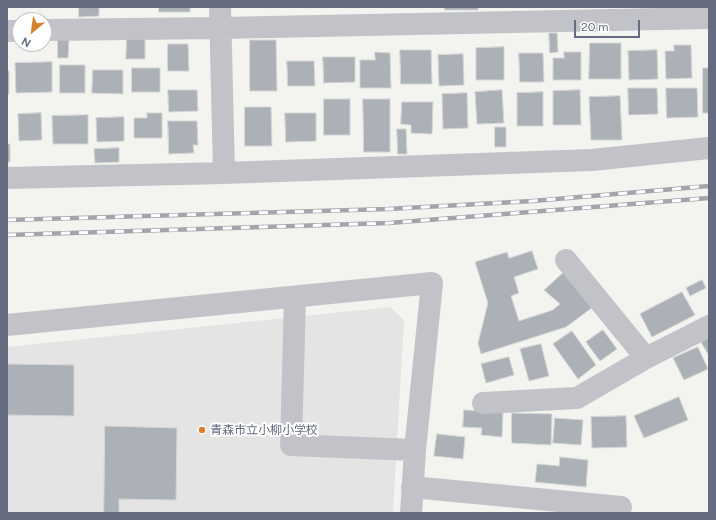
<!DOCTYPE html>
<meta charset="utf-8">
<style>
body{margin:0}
#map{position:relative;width:716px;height:520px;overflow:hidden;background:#f3f4f0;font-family:Figtree,sans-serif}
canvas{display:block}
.frame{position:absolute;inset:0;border:8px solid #656c7f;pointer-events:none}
.north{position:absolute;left:12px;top:12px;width:40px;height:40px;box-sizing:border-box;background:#fff;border:1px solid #c1c4cc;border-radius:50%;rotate:209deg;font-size:11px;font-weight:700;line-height:16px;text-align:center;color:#656c7f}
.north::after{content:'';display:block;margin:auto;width:14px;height:18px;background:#d6802e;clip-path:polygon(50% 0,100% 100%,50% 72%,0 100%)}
.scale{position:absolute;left:574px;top:20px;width:66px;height:18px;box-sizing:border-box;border:2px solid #656c7f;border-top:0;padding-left:5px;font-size:12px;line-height:14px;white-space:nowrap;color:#656c7f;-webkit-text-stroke:3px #fff;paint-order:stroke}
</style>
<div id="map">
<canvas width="716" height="520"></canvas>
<div class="frame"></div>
<div class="north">N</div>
<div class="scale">20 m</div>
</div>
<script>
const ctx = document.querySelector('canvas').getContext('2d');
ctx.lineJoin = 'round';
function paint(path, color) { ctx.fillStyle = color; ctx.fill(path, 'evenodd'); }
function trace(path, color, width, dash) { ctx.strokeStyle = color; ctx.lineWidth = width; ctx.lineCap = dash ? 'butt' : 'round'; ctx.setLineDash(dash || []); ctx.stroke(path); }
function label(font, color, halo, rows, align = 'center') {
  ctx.font = font + ' Figtree,"Noto Sans JP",sans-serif'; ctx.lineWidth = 4; ctx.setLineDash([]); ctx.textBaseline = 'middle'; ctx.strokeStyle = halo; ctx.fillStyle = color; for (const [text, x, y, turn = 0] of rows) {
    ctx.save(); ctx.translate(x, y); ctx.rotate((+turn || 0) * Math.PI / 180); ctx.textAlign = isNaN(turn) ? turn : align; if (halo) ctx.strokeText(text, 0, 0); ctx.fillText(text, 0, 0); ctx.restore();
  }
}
paint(new Path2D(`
 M390,307L404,320L393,513H7V347Z`), '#e3e4e3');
const building = new Path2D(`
 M79,7H99V16L79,17Z
 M159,7H190V12H159Z
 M445,7H478V10H445Z
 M549,33H557L558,52L550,53Z
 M58,39H69L68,58H58Z
 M127,39H145V59H126Z
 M250,40H276L277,91H250Z
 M590,43H621V79H589Z
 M168,44H188L189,71H168Z
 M674,45H691L692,78L666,79L665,51H674Z
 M504,47V80H476V48Z
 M400,50H431L432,84H401Z
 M657,50L658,79L629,80L628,51Z
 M375,52L390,53L391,88H360V60H375Z
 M564,52H581V80H553V58H564Z
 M519,53H543L544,82H520Z
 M463,54L464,85L439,86L438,55Z
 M323,57H355V82L324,83Z
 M287,61H314L315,86H288Z
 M52,62V92L16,93L15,63Z
 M60,65H85V93H60Z
 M132,68H160V92H132Z
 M703,68H709V113H703Z
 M93,70H123V94L92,93Z
 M7,71H9V94H7Z
 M628,88H657L658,114L629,115Z
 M666,88H697L698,117L667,118Z
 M168,90H197L198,111L169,112Z
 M502,90L504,123L477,124L475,92Z
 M580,90L581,125H553V91Z
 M543,92V126H517V93Z
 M467,93L468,128L443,129L442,94Z
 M620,96L622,140H591L589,97Z
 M324,99H350V135H324Z
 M363,99H390V152H364Z
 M402,102H433L432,134L411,133V125L401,124Z
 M245,107H271L272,146H245Z
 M41,113L42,140L19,141L18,114Z
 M147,113H162V138H134V118H147Z
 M285,113H316V141L286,142Z
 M88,115V144H53L52,116Z
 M124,117V141L97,142L96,118Z
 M168,121H197L198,145H193L194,153L169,154Z
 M495,127H506V147H495Z
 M397,129H406L407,154H398Z
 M7,144H10V162H7Z
 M119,148V162L95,163L94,149Z
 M532,251L538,269L514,277L519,293L511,296L519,321L553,310L560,304L544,290L565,271L593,307L566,327L481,354L478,343L488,303L475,262L507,252L509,258Z
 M702,280L706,288L690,296L686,288Z
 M682,292L695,315L652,337L640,314Z
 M603,330L617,349L600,361L586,342Z
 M572,331L596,365L578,379L553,344Z
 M709,338V356L701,342Z
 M541,344L549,376L529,381L520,349Z
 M698,347L708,369L684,380L673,358Z
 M509,357L514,375L486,383L481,364Z
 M7,364L74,365V416L7,415Z
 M679,397L688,420L644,438L634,416Z
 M464,410L503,412L502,437L481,435L482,428L463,427Z
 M512,413L552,414L551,445L512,443Z
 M626,416L627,447L592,448L591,417Z
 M555,418L583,420L581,445L553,443Z
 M105,426L177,428L176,500L119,499V513H104Z
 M437,434L465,437L463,459L434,456Z
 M560,457L588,460L586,487L535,482L537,464L559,466Z`);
paint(building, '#acb0b7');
trace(building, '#d4d5d3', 1);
trace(new Path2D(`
 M220,7L224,173
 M44,30L220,28L709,18
 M7,31H20
 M7,178L224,173L592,160L709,148
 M566,260L646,358
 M295,297L291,445L415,450
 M7,325L432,283L415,450L411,513
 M483,403L577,398L646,358L709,326
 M412,487L621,507`), '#c2c3c8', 22);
const rail = new Path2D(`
 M7,220L388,209L533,201L709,186
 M7,235L389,223L709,198`);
trace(rail, '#a2a5ac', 4.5);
trace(rail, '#fff', 3, [9]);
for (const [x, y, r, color] of [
 [202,430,4,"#d6802e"]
]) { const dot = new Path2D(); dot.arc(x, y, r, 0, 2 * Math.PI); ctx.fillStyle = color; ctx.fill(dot); trace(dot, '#fff', 1.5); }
label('12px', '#656c7f', '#fff', [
 ["青森市立小柳小学校",210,430]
], 'left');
</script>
